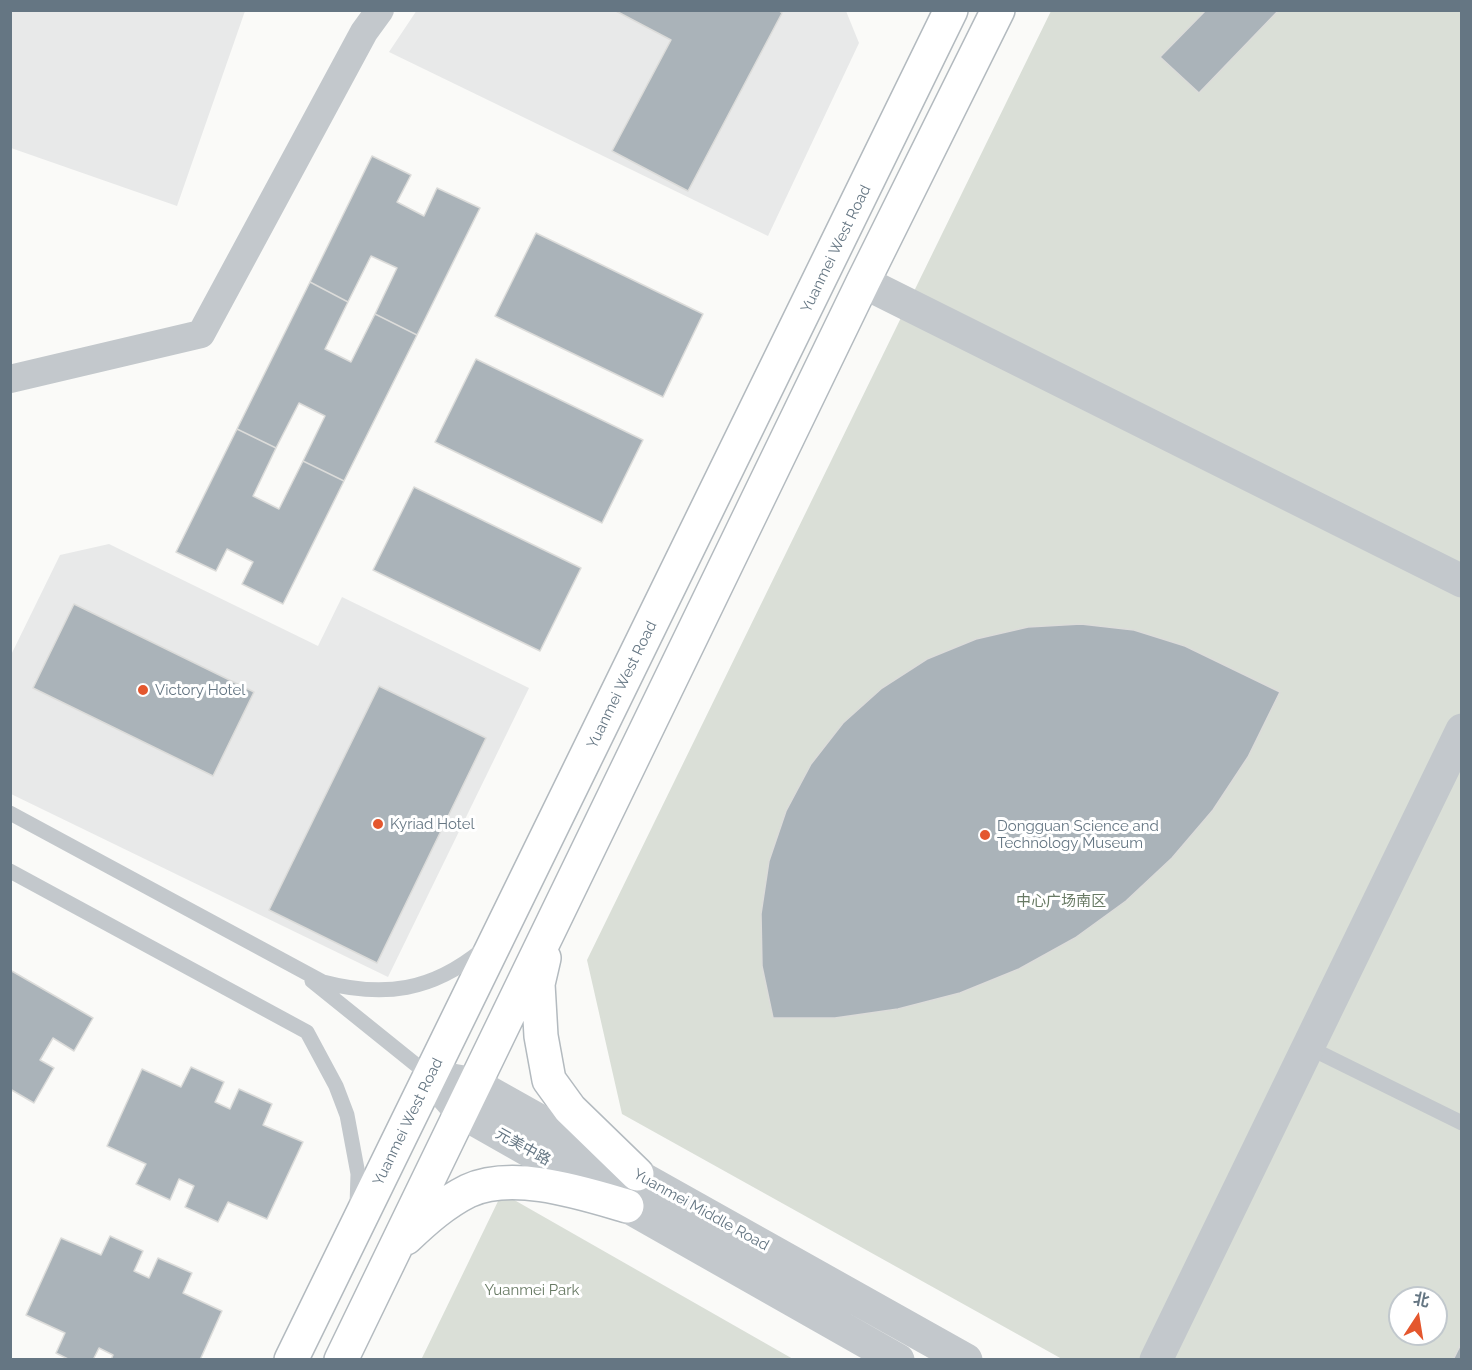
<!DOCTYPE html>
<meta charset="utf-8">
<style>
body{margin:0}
#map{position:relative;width:1472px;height:1370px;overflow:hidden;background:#fafaf8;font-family:Raleway,"Noto Sans SC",sans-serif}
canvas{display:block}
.frame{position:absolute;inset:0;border:12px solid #657683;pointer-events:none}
.north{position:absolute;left:1388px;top:1286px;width:60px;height:60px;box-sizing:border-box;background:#fff;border:2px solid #c1c8cd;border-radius:50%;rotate:12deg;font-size:16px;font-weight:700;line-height:24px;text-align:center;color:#657683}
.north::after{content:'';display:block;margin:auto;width:21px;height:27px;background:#e4572e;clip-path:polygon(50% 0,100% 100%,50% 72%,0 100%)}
</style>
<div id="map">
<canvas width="1472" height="1370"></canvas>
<div class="frame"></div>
<div class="north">北</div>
</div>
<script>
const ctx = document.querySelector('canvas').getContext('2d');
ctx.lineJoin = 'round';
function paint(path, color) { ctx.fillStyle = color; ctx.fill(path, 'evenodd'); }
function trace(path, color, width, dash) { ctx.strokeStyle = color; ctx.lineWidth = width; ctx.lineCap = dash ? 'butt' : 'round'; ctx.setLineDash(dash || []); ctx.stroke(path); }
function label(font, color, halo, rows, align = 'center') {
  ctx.font = font + ' Raleway,"Noto Sans SC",sans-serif'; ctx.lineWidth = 6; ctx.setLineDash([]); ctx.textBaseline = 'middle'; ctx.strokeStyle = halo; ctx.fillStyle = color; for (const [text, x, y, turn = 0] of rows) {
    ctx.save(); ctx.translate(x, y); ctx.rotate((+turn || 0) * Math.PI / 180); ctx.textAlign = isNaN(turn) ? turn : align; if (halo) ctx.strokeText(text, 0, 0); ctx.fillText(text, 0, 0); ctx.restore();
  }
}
paint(new Path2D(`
 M11,10L245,11L177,206L11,148Z
 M417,10L846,11L859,43L768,236L389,52Z
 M109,544L318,646L342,597L529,688L388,977L11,794L10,657L60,555Z`), '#e8e9e9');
paint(new Path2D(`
 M1051,11H1461V1359H1062L622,1114L587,960ZM1400,1298H1436V1334H1400Z
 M502,1193L793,1359L421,1360Z`), '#dadfd7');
const building = new Path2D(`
 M614,10H778L782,13L688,191L612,151L671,40Z
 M1206,10H1279L1199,93L1160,57Z
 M372,156L411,175L397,202L424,216L437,188L480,208L417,335L375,314L397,268L371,256L348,302L310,282Z
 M536,233L703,314L663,397L495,316Z
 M310,282L348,302L325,349L351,362L375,314L417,335L344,481L303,461L325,416L299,403L276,448L237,429Z
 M476,359L643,440L602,523L435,442Z
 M237,429L276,448L253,496L279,509L303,461L344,481L283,604L242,584L253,562L227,549L216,571L176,552Z
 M414,487L581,568L540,651L373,570Z
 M74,604L254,692L213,776L33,688Z
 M1081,624L1134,630L1185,646L1280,692L1248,757L1213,810L1172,858L1126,901L1075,938L1019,969L960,993L898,1009L835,1018H773L762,966L761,914L769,861L786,811L811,764L843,723L882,688L927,659L976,639L1028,627Z
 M379,686L486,738L377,963L269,910Z
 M10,970L93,1018L74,1051L53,1038L40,1060L54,1068L34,1103L10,1089Z
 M191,1067L224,1082L215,1102L230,1109L239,1089L272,1104L263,1125L303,1142L267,1219L228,1202L218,1222L185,1207L194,1186L179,1179L170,1200L136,1184L146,1164L107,1146L142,1069L181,1087Z
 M110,1236L143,1251L134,1271L149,1278L158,1258L192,1273L183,1293L222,1311L200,1360H111L113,1355L99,1348L93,1360H70L56,1353L65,1333L26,1315L61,1238L101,1255Z
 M1462,1342V1360H1453Z`);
paint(building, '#aab3b9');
trace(building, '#dcdcda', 1.5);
const secondary = new Path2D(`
 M544,958L538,984L541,1036L549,1080L570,1109L637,1174
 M406,1238C425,1220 444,1203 468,1191C513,1170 582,1193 627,1206
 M291,1360L951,10
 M341,1360L863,282L998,10`);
trace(secondary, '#b3babf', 36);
trace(new Path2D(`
 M10,813L323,982C384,998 432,991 482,950
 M10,871L307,1032L336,1086L347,1115L358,1174L357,1206
 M312,981L430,1076
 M1308,1047L1462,1123`), '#c3c8cc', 15);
trace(new Path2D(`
 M10,379L201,334L364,32L380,10`), '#c3c8cc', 28);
trace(new Path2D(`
 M863,282L1462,581
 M430,1076L474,1084L966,1360
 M443,1091L461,1112L898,1360
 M1156,1360L1462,730`), '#c3c8cc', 33);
trace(secondary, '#fff', 33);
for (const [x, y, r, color] of [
 [143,690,6,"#e4572e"],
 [378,824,6,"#e4572e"],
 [985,835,6,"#e4572e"]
]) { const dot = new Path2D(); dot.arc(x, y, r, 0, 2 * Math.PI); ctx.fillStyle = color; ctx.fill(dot); trace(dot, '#fff', 2); }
label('15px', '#657683', '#fff', [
 ["Yuanmei West Road",836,249,-64],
 ["Yuanmei West Road",622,685,-64],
 ["Yuanmei West Road",408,1122,-64],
 ["元美中路",523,1147,29],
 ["Yuanmei Middle Road",701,1210,29]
]);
label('15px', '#657683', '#fff', [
 ["Victory Hotel",155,690],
 ["Kyriad Hotel",390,824],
 ["Dongguan Science and",997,826],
 ["Technology Museum",997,843]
], 'left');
label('15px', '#687a64', '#fff', [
 ["中心广场南区",1061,901],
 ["Yuanmei Park",532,1290]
]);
</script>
